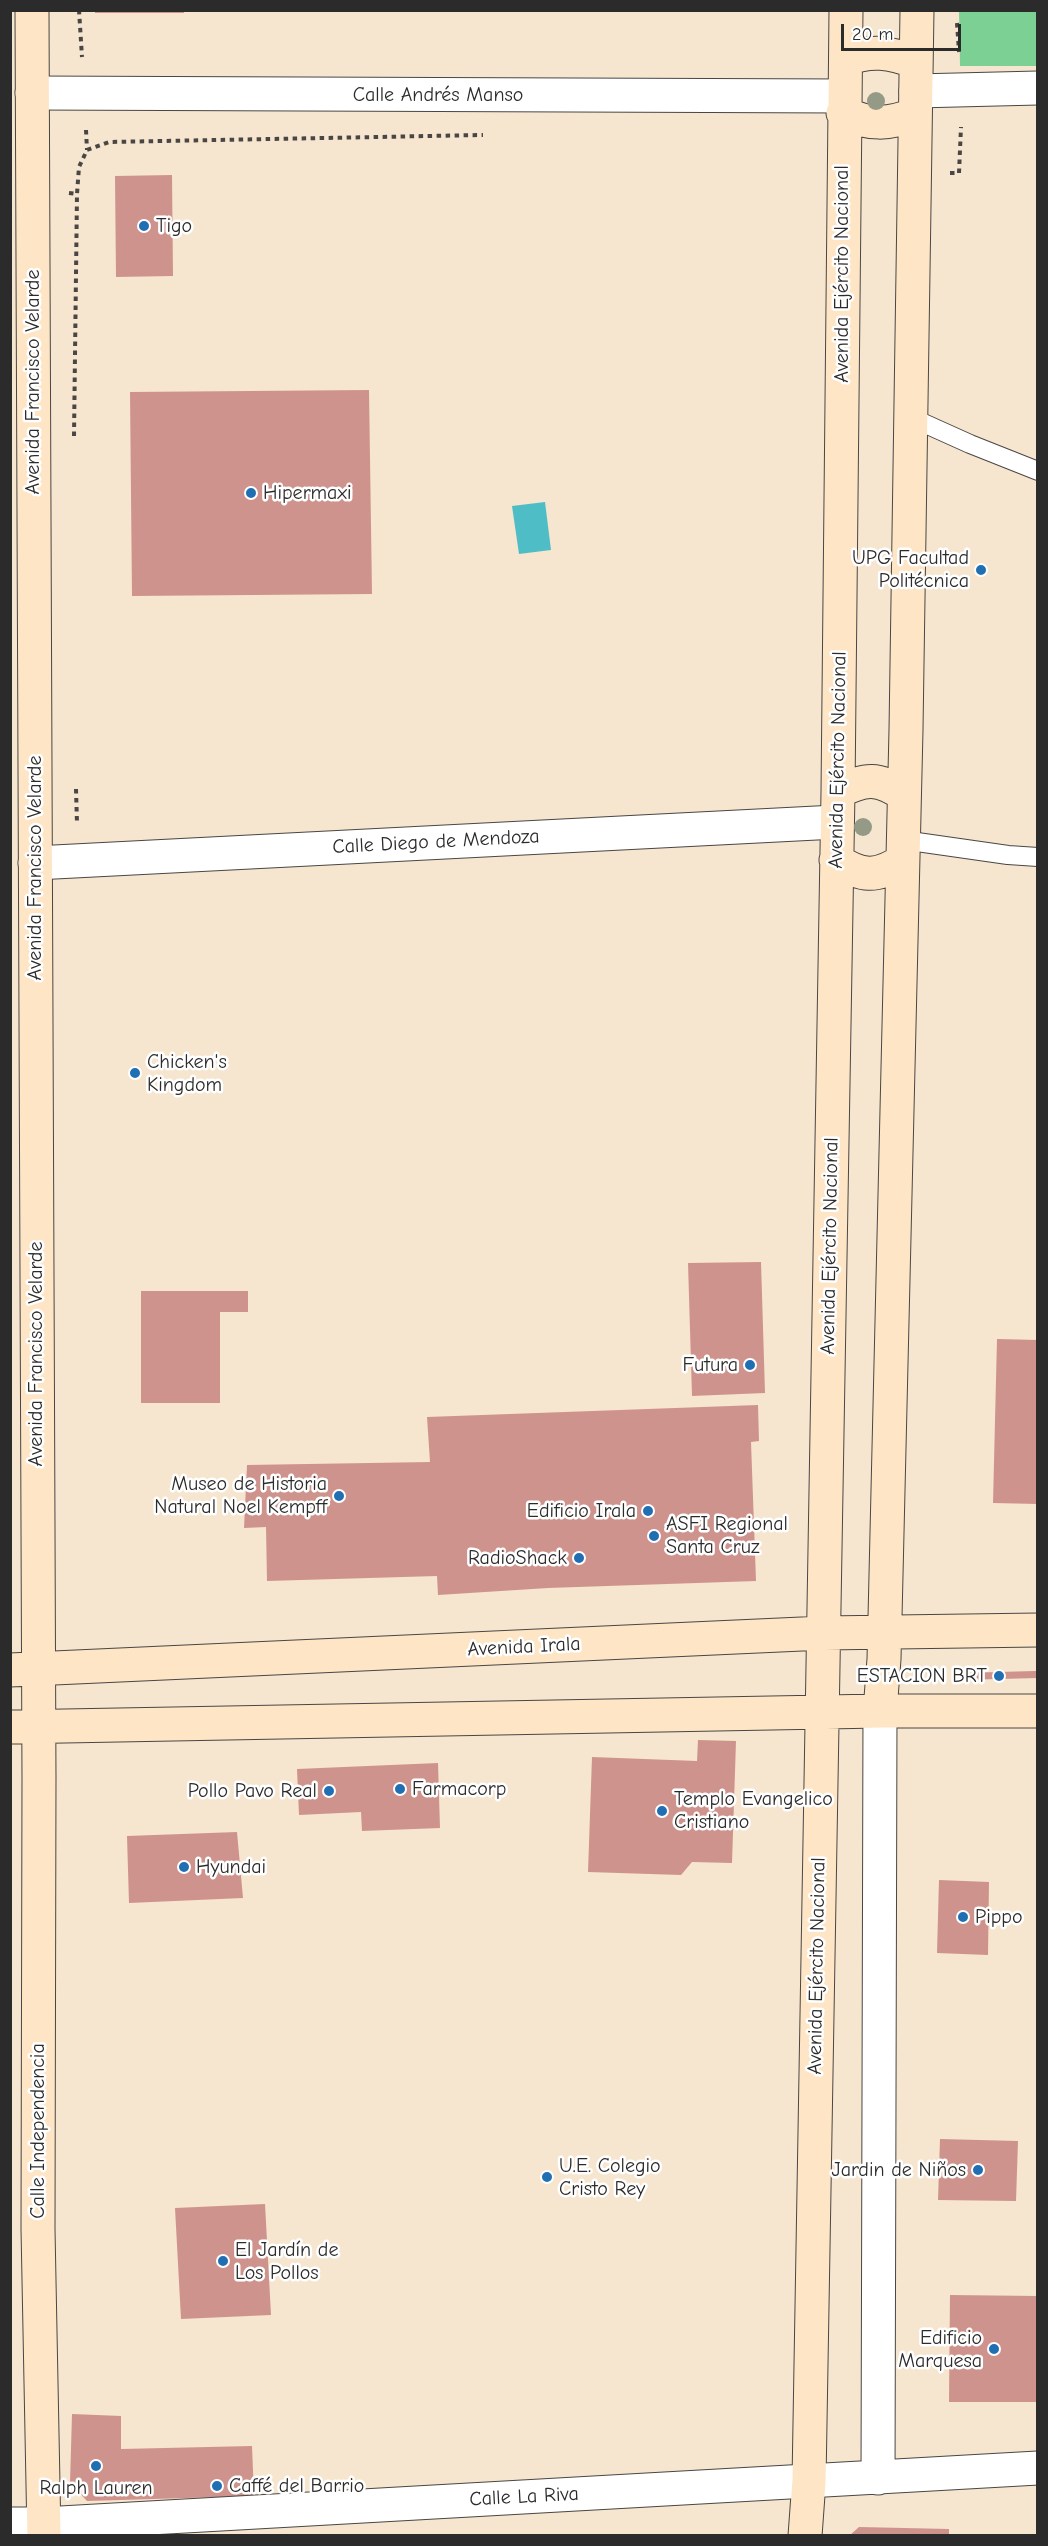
<!DOCTYPE html>
<meta charset="utf-8">
<style>
body{margin:0}
#map{position:relative;width:1048px;height:2546px;overflow:hidden;background:#f6e5cf;font-family:"Comic Neue",sans-serif}
canvas{display:block}
.frame{position:absolute;inset:0;border:12px solid #2b2b2b;pointer-events:none}
.scale{position:absolute;left:841px;top:24px;width:120px;height:27px;box-sizing:border-box;border:3px solid #2b2b2b;border-top:0;padding-left:8px;font-size:18px;line-height:21px;white-space:nowrap;color:#2b2b2b;-webkit-text-stroke:4px #fff;paint-order:stroke}
</style>
<div id="map">
<canvas width="1048" height="2546"></canvas>
<div class="frame"></div>
<div class="scale">20 m</div>
</div>
<script>
const ctx = document.querySelector('canvas').getContext('2d');
ctx.lineJoin = 'round';
function paint(path, color) { ctx.fillStyle = color; ctx.fill(path, 'evenodd'); }
function trace(path, color, width, dash) { ctx.strokeStyle = color; ctx.lineWidth = width; ctx.lineCap = dash ? 'butt' : 'round'; ctx.setLineDash(dash || []); ctx.stroke(path); }
function label(font, color, halo, rows, align = 'center') {
  ctx.font = font + ' "Comic Neue",sans-serif'; ctx.lineWidth = 5; ctx.setLineDash([]); ctx.textBaseline = 'middle'; ctx.strokeStyle = halo; ctx.fillStyle = color; for (const [text, x, y, turn = 0] of rows) {
    ctx.save(); ctx.translate(x, y); ctx.rotate((+turn || 0) * Math.PI / 180); ctx.textAlign = isNaN(turn) ? turn : align; if (halo) ctx.strokeText(text, 0, 0); ctx.fillText(text, 0, 0); ctx.restore();
  }
}
paint(new Path2D(`
 M959,11H1037V66H960Z`), '#7cd093');
paint(new Path2D(`
 M545,502L551,550L519,554L512,506Z`), '#4fbdc6');
paint(new Path2D(`
 M95,10H184V13H95Z
 M172,175L173,276L116,277L115,176Z
 M369,390L372,594L132,596L130,392Z
 M761,1262L765,1393L692,1396L688,1263Z
 M141,1291H248V1312H220V1403H141Z
 M997,1339L1038,1340V1504L993,1503Z
 M758,1405L759,1441L751,1442L756,1581L548,1588L438,1595L437,1576L267,1581L266,1527L244,1528L247,1465L430,1462L427,1417Z
 M1035,1671H1038V1678L961,1680V1673Z
 M698,1740L736,1741L732,1863L692,1862L681,1875L588,1872L592,1757L697,1761Z
 M438,1763L440,1828L362,1831L361,1812L299,1815L297,1769Z
 M237,1832L243,1898L129,1903L127,1836Z
 M939,1880L989,1882L988,1955L937,1953Z
 M940,2139L1018,2141L1016,2201L938,2200Z
 M265,2204L271,2315L181,2319L175,2208Z
 M950,2295L1038,2296V2402H949Z
 M72,2414L121,2416V2449L252,2446L254,2496L87,2501L70,2483Z
 M859,2527L949,2529V2536H849Z`), '#cf938d');
const lane = new Path2D(`
 M910,417L970,444L1038,471
 M903,840L1008,855L1038,857`);
const street = new Path2D(`
 M916,91L1038,88
 M32,93L844,96
 M35,863L836,822
 M878,2478L880,1711
 M10,2524H43L1038,2468`);
const secondary = new Path2D(`
 M32,10L39,1775L38,2229L44,2536
 M846,59C871,50 890,52 915,62
 M843,113C869,125 889,125 915,114
 M838,792C865,778 879,777 904,795
 M836,860C861,877 877,878 902,861
 M10,1670L824,1633L1038,1630
 M880,1711L884,1659L906,730L917,10
 M10,1727L880,1711H1038
 M805,2536L809,2481L838,792L846,10`);
trace(lane, '#494744', 20);
trace(street, '#494744', 35);
trace(secondary, '#494744', 35);
trace(new Path2D(`
 M79,10L82,57
 M957,23L959,52
 M86,130L87,150
 M950,173H959L961,127
 M69,193L77,194L79,167L87,150L109,142L483,135
 M74,436L77,194
 M76,789L77,823`), '#494744', 4, [4.5, 4.5]);
trace(lane, '#fff', 18);
trace(street, '#fff', 33);
trace(secondary, '#fde5c5', 33);
ctx.fillStyle = '#949a86';
for (const [x, y] of [
 [876,101],
 [863,827]
]) { ctx.beginPath(); ctx.arc(x, y, 9, 0, 2 * Math.PI); ctx.fill(); }
for (const [x, y, r, color] of [
 [144,226,6,"#1f6fb2"],
 [251,493,6,"#1f6fb2"],
 [981,570,6,"#1f6fb2"],
 [135,1073,6,"#1f6fb2"],
 [750,1365,6,"#1f6fb2"],
 [339,1496,6,"#1f6fb2"],
 [648,1511,6,"#1f6fb2"],
 [654,1536,6,"#1f6fb2"],
 [579,1558,6,"#1f6fb2"],
 [999,1676,6,"#1f6fb2"],
 [400,1789,6,"#1f6fb2"],
 [329,1791,6,"#1f6fb2"],
 [662,1811,6,"#1f6fb2"],
 [184,1867,6,"#1f6fb2"],
 [963,1917,6,"#1f6fb2"],
 [978,2170,6,"#1f6fb2"],
 [547,2177,6,"#1f6fb2"],
 [223,2261,6,"#1f6fb2"],
 [994,2349,6,"#1f6fb2"],
 [96,2466,6,"#1f6fb2"],
 [217,2486,6,"#1f6fb2"]
]) { const dot = new Path2D(); dot.arc(x, y, r, 0, 2 * Math.PI); ctx.fillStyle = color; ctx.fill(dot); trace(dot, '#fff', 2); }
label('20px', '#2b2b2b', '#fff', [
 ["Calle Andrés Manso",438,95],
 ["Avenida Ejército Nacional",842,274,-90],
 ["Avenida Francisco Velarde",33,382,-90],
 ["Avenida Ejército Nacional",838,760,-89],
 ["Calle Diego de Mendoza",436,842,-3],
 ["Avenida Francisco Velarde",35,868,-90],
 ["Avenida Ejército Nacional",830,1246,-89],
 ["Avenida Francisco Velarde",36,1354,-90],
 ["Avenida Irala",524,1647,-3],
 ["Avenida Ejército Nacional",817,1966,-89],
 ["Calle Independencia",38,2131,-90],
 ["Calle La Riva",524,2497,-3]
]);
label('20px', '#2b2b2b', '#fff', [
 ["Tigo",156,226],
 ["Hipermaxi",263,493],
 ["UPG Facultad",969,558,"right"],
 ["Politécnica",969,581,"right"],
 ["Chicken's",147,1062],
 ["Kingdom",147,1085],
 ["Futura",738,1365,"right"],
 ["Museo de Historia",327,1484,"right"],
 ["Natural Noel Kempff",327,1507,"right"],
 ["Edificio Irala",636,1511,"right"],
 ["ASFI Regional",666,1524],
 ["Santa Cruz",666,1547],
 ["RadioShack",567,1558,"right"],
 ["ESTACION BRT",987,1676,"right"],
 ["Farmacorp",412,1789],
 ["Pollo Pavo Real",317,1791,"right"],
 ["Templo Evangelico",674,1799],
 ["Cristiano",674,1822],
 ["Hyundai",196,1867],
 ["Pippo",975,1917],
 ["U.E. Colegio",559,2166],
 ["Cristo Rey",559,2189],
 ["Jardin de Niños",966,2170,"right"],
 ["El Jardín de",235,2250],
 ["Los Pollos",235,2273],
 ["Edificio",982,2338,"right"],
 ["Marquesa",982,2361,"right"],
 ["Caffé del Barrio",229,2486],
 ["Ralph Lauren",96,2488,"center"]
], 'left');
</script>
